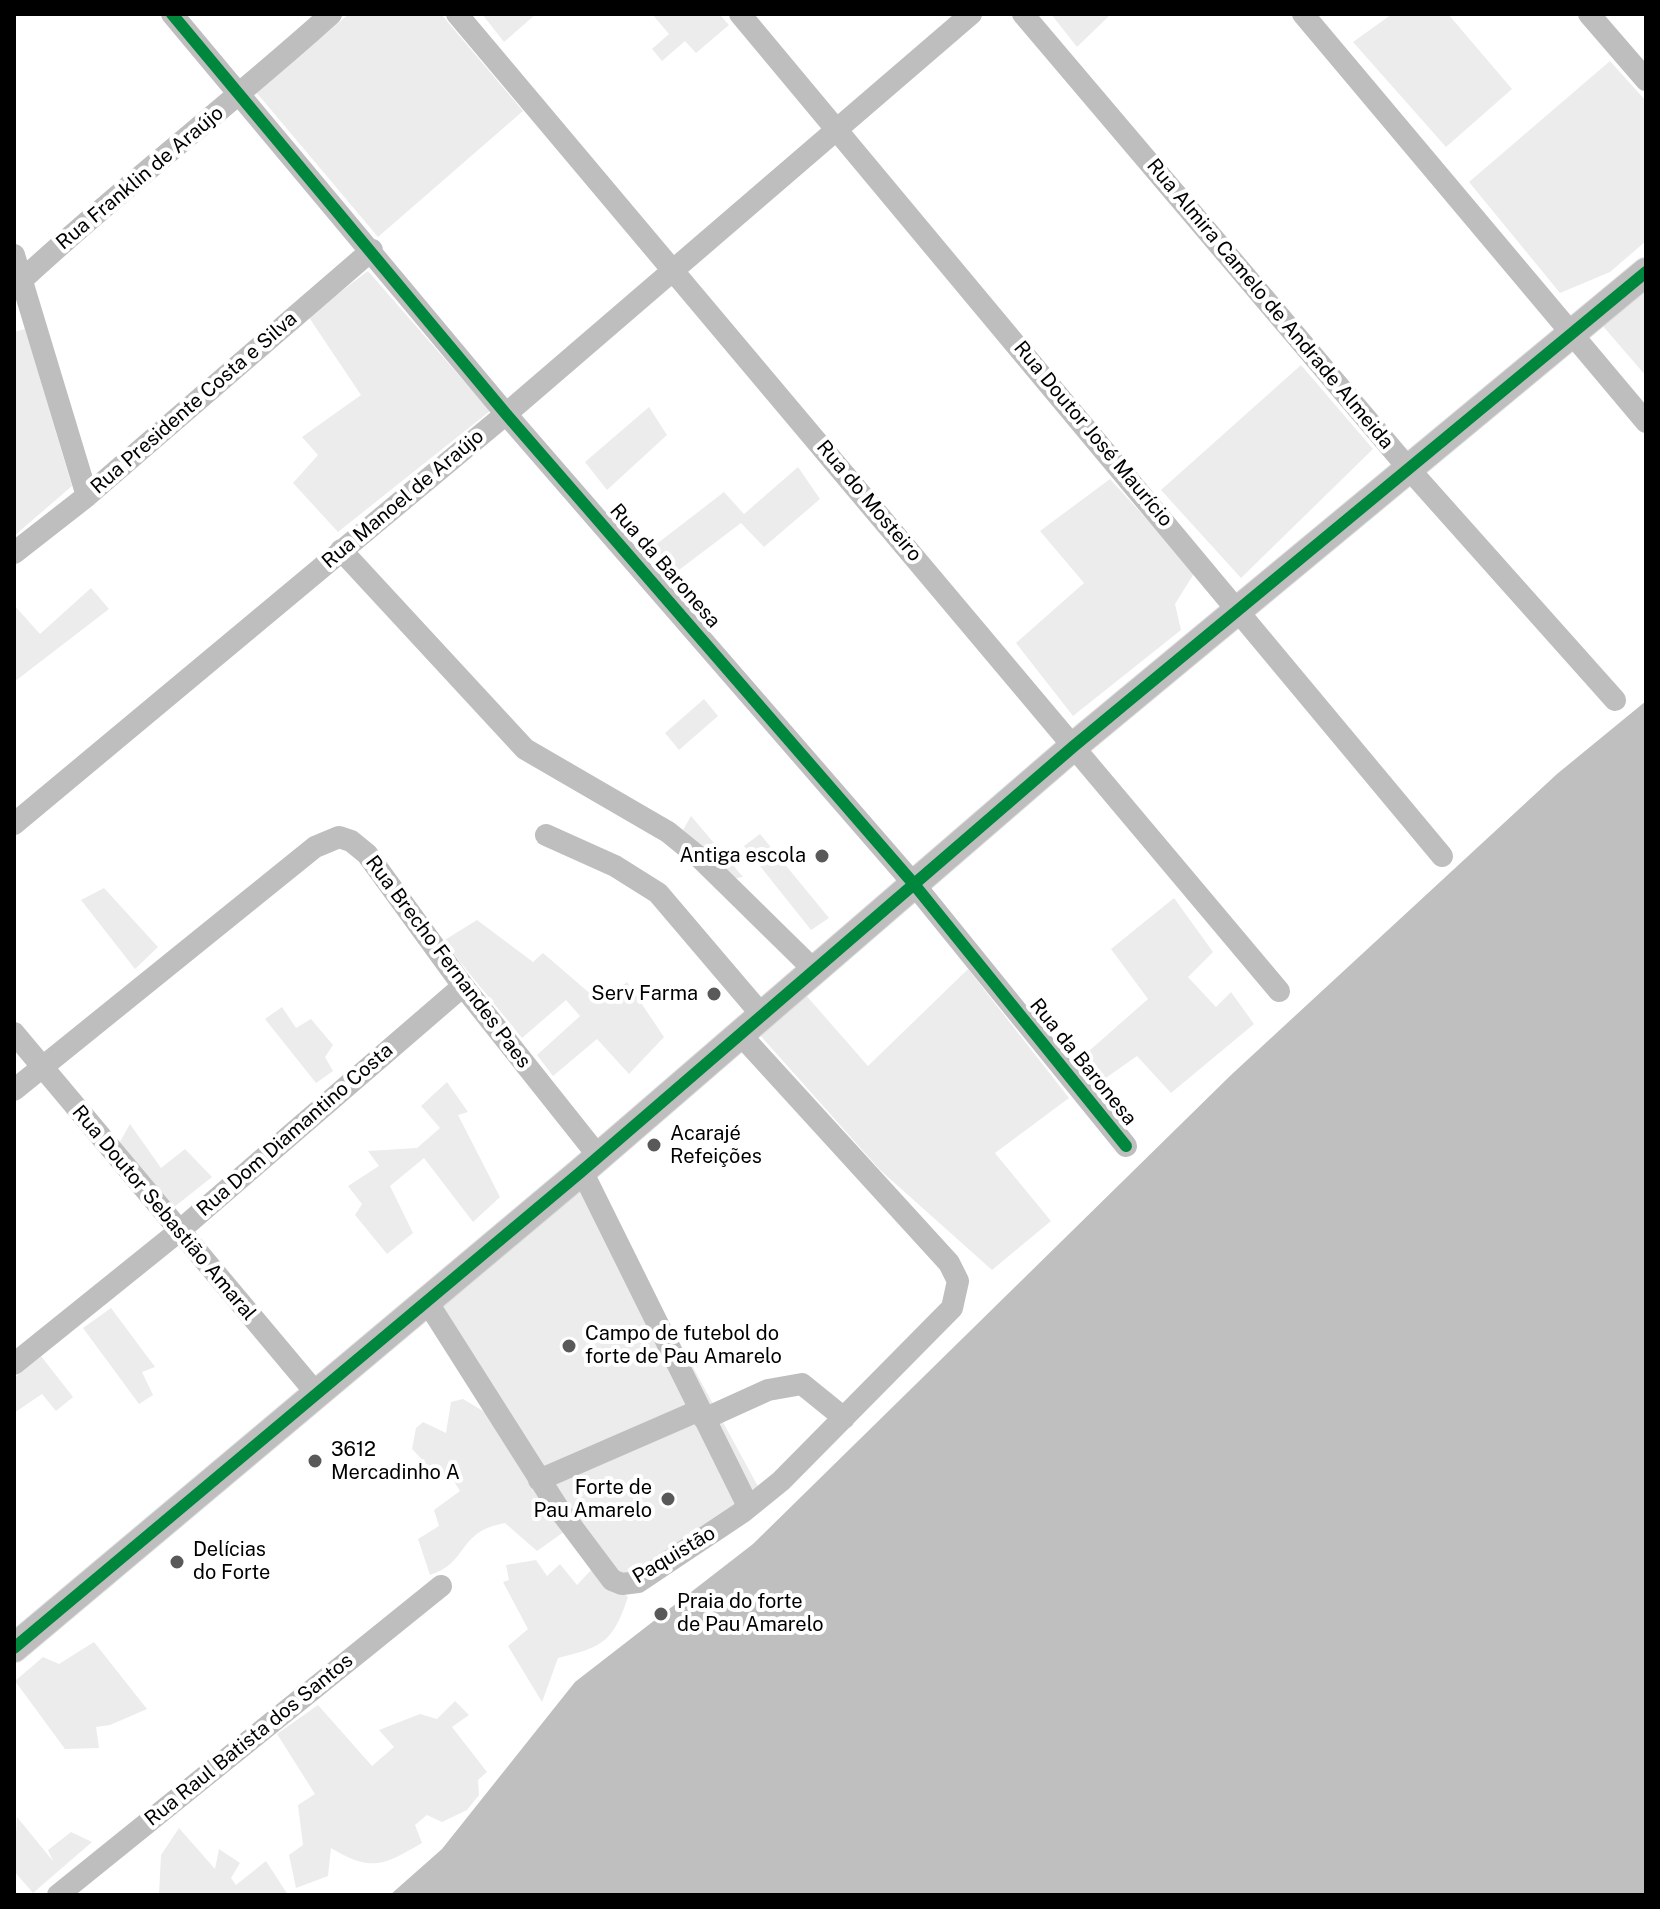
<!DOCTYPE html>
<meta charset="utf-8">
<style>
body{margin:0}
#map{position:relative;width:1660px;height:1909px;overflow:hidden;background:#fff;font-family:"Public Sans",sans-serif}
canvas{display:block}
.frame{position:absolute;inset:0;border:16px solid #000;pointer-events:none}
</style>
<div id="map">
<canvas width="1660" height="1909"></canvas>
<div class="frame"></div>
</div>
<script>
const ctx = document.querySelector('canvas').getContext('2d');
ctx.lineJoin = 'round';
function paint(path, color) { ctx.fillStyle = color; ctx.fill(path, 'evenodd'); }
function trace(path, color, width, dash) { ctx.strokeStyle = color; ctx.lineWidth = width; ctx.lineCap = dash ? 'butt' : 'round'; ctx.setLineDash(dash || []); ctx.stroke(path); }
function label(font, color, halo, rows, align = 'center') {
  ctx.font = font + ' "Public Sans",sans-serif'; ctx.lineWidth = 8; ctx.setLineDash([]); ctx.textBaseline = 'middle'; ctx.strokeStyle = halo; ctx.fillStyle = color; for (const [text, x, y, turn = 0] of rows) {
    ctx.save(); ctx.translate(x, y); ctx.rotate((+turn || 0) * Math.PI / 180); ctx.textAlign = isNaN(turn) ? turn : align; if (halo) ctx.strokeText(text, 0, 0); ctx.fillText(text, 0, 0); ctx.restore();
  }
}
paint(new Path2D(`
 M349,14H441L523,111L378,237L256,92Z
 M482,14H536L504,42Z
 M652,14H719L729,25L696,53L685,41L662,61L652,49L669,34Z
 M1051,14H1111L1077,47Z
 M1392,14H1448L1512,89L1446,147L1353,42Z
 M1610,61L1646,101V241L1610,272L1560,293L1469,182Z
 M368,271L490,411L338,532L293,483L318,455L302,437L361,395L308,316Z
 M1646,290V376L1602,325Z
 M25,329L72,486L14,536V332Z
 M1301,365L1373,449L1241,578L1161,490Z
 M649,407L667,435L607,490L585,462Z
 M798,467L820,499L764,547L741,523L675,573L654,546L724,492L744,514Z
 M1110,479L1195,572L1175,604L1181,630L1073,716L1016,643L1084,583L1040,531Z
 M91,588L109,609L14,682V605L40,634Z
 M704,699L718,716L679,750L665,733Z
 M691,816L743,877L731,879L683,830Z
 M760,834L829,918L811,930L744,846Z
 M104,888L158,947L135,969L81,900Z
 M1174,898L1213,952L1188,977L1216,1007L1231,992L1254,1024L1171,1093L1137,1056L1100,1082L1081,1058L1148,999L1111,949Z
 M477,920L533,962L543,953L601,1003L627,982L664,1037L629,1074L597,1039L553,1076L537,1055L580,1016L566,1000L522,1038L443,941Z
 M968,969L1069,1098L995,1153L1051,1221L992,1270L880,1170L759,1034L804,993L868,1066Z
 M282,1007L296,1028L311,1019L333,1045L325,1057L333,1071L316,1083L265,1019Z
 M447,1082L468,1112L458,1115L500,1197L473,1222L424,1158L390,1186L413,1233L387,1254L355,1215L362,1204L348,1186L379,1166L368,1151L417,1148L440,1128L421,1106Z
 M130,1124L161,1168L185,1149L212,1177L173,1208L117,1147Z
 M589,1177L760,1490L626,1587L569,1516L440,1301Z
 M111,1308L155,1367L142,1372L153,1395L139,1404L83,1328Z
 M41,1356L73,1397L56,1411L42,1394L14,1413V1378Z
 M463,1399L495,1418L568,1529L537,1551L505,1523C456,1532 470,1562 430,1575L418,1539L439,1526L434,1510L460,1491L450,1475L433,1471L412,1449L416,1428L423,1422L446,1433L451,1402Z
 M536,1560L547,1576L560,1564L577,1585L593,1568L628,1597C613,1642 603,1647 558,1658L542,1702L508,1646L528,1629L503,1582L509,1580L506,1565Z
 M94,1642L147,1709L110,1725L96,1727L99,1748L65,1749L15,1681L43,1657L59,1664Z
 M455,1701L469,1715L452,1727L487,1772L478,1780L479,1795L467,1810L442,1822L427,1815L415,1825L422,1843C383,1866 371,1872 331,1848L328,1876L296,1888L289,1855L303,1845L298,1805L315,1794L277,1734L318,1705L372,1766L394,1747L379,1730L420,1714L437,1719Z
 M17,1817L53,1861L48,1850L71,1832L92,1842L33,1893L14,1871Z
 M179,1828L215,1869L219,1849L240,1863L231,1878L236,1885L266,1861L288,1895H159L161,1855Z`), '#ececec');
paint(new Path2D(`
 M1646,701V1895H390L442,1849L575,1682L753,1544L1231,1075L1557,774Z`), '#bfbfbf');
const major = new Path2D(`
 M14,1648L582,1171L1074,746L1646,272`);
trace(major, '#dbdbdb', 30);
trace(new Path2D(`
 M172,14L506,414L913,883L1126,1146
 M457,14L1279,991
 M740,14L1442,856
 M1023,14L1409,469L1615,700
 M1303,14L1646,422
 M1589,14L1646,80
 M14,255L87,496
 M22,280C122,187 230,105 331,14
 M341,550L525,749L668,832L700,858L813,969
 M14,553L87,496L372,250
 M14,824L506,414L971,14
 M546,835L615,866L658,893L761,1014
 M14,1033L316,1393
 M739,1033L949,1263L958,1281L952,1308L781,1481L744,1511
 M14,1090L315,847L339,837L351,841L367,854L463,986L599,1157
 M428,1303L558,1508L612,1580L622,1584L638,1582L744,1511L746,1502L582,1171
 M14,1364L178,1232L463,986
 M704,1419L768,1390L802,1384L844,1418
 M539,1480L700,1410
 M58,1895L441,1586`), '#bebebe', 22);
trace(major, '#bebebe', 28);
trace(new Path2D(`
 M172,14L506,414L913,883L1126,1146
 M14,1648L582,1171L1074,746L1646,272`), '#00873e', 12);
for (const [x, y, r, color] of [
 [822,856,8,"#595959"],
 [714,994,8,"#595959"],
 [654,1145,8,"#595959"],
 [569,1346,8,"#595959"],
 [315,1461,8,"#595959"],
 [668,1499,8,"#595959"],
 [177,1562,8,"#595959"],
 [661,1614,8,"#595959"]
]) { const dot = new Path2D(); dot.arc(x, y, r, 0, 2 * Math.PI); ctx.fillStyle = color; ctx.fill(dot); trace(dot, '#fff', 3); }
label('20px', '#000', '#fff', [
 ["Rua Franklin de Araújo",140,178,-40],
 ["Rua Almira Camelo de Andrade Almeida",1270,304,50],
 ["Rua Presidente Costa e Silva",194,403,-41],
 ["Rua Doutor José Maurício",1093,434,50],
 ["Rua Manoel de Araújo",403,499,-40],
 ["Rua do Mosteiro",869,501,50],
 ["Rua da Baronesa",665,566,49],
 ["Rua Brecho Fernandes Paes",448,962,53],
 ["Rua da Baronesa",1083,1062,51],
 ["Rua Dom Diamantino Costa",295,1130,-41],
 ["Rua Doutor Sebastião Amaral",164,1213,50],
 ["Paquistão",674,1555,-31],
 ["Rua Raul Batista dos Santos",249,1740,-39]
]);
label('20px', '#000', '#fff', [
 ["Antiga escola",806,856,"right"],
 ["Serv Farma",698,994,"right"],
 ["Acarajé",670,1134],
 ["Refeições",670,1157],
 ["Campo de futebol do",585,1334],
 ["forte de Pau Amarelo",585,1357],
 ["3612",331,1450],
 ["Mercadinho A",331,1473],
 ["Forte de",652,1488,"right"],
 ["Pau Amarelo",652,1511,"right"],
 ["Delícias",193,1550],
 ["do Forte",193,1573],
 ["Praia do forte",677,1602],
 ["de Pau Amarelo",677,1625]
], 'left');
</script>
